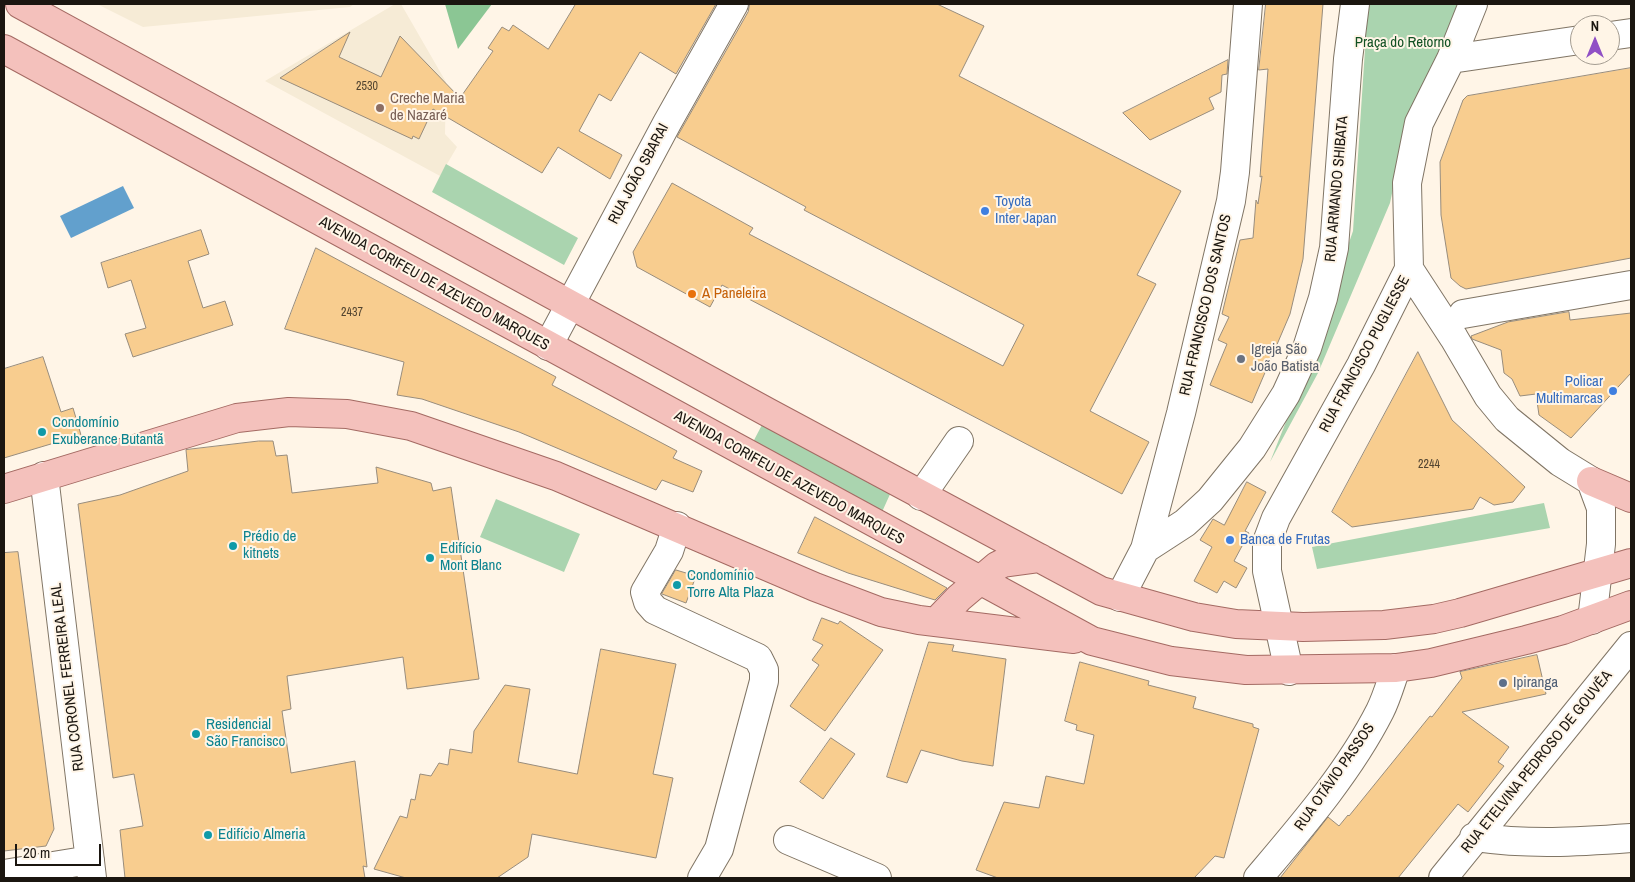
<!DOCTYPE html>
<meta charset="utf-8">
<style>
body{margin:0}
#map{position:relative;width:1635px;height:882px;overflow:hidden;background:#fff5e7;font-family:"Archivo Narrow",sans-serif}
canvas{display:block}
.frame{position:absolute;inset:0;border:5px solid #1b1610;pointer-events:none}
.north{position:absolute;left:1570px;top:15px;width:50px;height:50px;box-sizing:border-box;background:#fff5e7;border:1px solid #a49c91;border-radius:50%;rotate:0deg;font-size:14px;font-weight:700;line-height:20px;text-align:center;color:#1b1610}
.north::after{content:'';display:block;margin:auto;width:18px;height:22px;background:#9050c5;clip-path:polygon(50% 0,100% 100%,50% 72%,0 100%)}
.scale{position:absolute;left:15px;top:844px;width:86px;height:22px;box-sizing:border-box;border:2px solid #1b1610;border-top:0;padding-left:6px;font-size:15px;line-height:18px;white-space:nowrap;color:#1b1610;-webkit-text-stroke:4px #fff5e7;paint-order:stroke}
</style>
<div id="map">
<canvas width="1635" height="882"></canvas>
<div class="frame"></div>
<div class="north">N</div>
<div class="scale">20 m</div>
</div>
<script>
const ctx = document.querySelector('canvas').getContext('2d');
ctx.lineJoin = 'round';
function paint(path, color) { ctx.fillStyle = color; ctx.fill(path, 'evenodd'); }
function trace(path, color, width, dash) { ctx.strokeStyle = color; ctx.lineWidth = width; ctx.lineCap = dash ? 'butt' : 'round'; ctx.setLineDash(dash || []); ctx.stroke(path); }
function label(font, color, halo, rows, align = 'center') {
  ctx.font = font + ' "Archivo Narrow",sans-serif'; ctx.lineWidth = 4; ctx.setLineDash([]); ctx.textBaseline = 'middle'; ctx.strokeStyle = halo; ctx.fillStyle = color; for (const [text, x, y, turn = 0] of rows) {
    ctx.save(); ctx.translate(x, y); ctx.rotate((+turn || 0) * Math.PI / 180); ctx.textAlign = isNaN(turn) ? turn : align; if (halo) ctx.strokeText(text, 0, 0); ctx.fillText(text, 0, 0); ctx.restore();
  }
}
paint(new Path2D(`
 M97,4H354L350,7L143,27Z
 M395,4H401L446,82L445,134L457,147L440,176L265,81Z`), '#f6ebd6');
paint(new Path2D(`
 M1368,4H1463L1408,116L1390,203L1318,373L1270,462L1301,384L1353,231Z
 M446,164L578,238L564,265L432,192Z
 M764,421L891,492L882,512L753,442Z
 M496,499L580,534L564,572L480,537Z
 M1544,503L1550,528L1317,569L1312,547Z`), '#aad4af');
paint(new Path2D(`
 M445,4H492L458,49Z`), '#8bc694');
paint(new Path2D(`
 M123,186L134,208L71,238L60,216Z`), '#62a0cd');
const building = new Path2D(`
 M576,4H716L676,74L640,52L611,101L599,94L579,131L622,155L610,179L558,147L542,173L433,109L419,139L413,136L412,139L280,78L350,32L339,57L381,77L400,36L460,98L493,51L488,48L502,27L509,31L513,25L548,49Z
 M750,4H937L984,26L959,76L1181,191L1137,275L1156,284L1090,411L1149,442L1122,494L722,285L710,307L637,267L633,252L672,183L753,228L749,234L1003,366L1024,325L804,210L806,207L677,137L748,12Z
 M1266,4H1323L1303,259L1290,314L1252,403L1210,385L1227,344L1218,340L1229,317L1222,314L1240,240L1253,238L1256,200L1258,204L1262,176L1260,177L1268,69L1259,70Z
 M1228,60L1227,74L1222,75L1221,92L1209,98L1214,109L1150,140L1123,113Z
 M1631,68V258L1466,289L1460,286L1451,278L1441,215L1440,162L1463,100L1467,96Z
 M201,230L209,254L188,261L203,308L225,301L233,325L133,357L125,334L146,328L131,280L108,288L101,263Z
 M316,248L556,377L552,385L677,451L673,458L702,471L693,492L662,480L656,490L519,432L422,399L397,395L404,362L285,329Z
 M1569,312L1570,320L1631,313V373L1571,438L1539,415L1536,394L1520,396L1512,379L1504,373L1501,350L1472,339L1471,336L1508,322Z
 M1418,352L1452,420L1525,487L1513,502L1494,505L1480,497L1473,509L1352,527L1332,512Z
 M43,357L61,412L73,408L81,435L4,458V369Z
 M259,441H273L276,456L287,455L292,493L378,483L376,467L431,483L433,491L451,487L479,679L407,689L403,657L287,676L291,709L282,711L291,773L355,761L367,867L363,866L365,878H125L120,830L143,826L134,774L113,778L78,504L120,495L188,471L186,450Z
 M1247,482L1266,492L1245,531L1249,533L1234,561L1247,568L1236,588L1224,581L1217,593L1194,581L1212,547L1200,540L1213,519L1224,525Z
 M815,517L898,561L947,588L935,600L848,573L798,553Z
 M18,552L54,829L46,846L4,851V553Z
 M676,570L696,576L686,603L662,594Z
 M822,618L838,624L840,621L883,650L825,731L790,706L819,665L812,660L823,645L813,640Z
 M929,642L954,645L952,651L1006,659L993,766L962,761L921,750L907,783L887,777Z
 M601,649L676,664L653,774L673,778L656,858L532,834L528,857L497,878H406L374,869L400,816L407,818L411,799L415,800L420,774L431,776L439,763L448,765L450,749L472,753L474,731L505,685L530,689L518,762L577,774Z
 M1537,655L1546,694L1462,712L1509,747L1498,762L1504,766L1468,812L1458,804L1398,878H1280L1328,817L1339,826L1348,815L1349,816L1430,716L1432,717L1462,678L1460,672Z
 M1080,662L1149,681L1148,685L1196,697L1193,708L1253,724V727L1259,729L1224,858L1215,856L1194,878H998L976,870L1004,802L1039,808L1046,776L1084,784L1094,735L1076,730L1077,725L1065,721Z
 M831,738L855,754L823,799L800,782Z`);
paint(building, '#f8cd8f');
trace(building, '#988c7c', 1);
const minor = new Path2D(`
 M1610,36L1631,33
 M1451,59L1580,40
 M1409,269L1454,338L1488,396L1507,419L1560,462L1591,481L1601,508V544L1592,620
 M1463,314L1631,285
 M548,346L667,123L734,4
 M44,476L92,878
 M921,496L959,441
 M677,526L669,551L645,592L648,602L655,610L758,658L764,670V681L719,849L702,878
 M1145,549L1185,523L1210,500L1252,448L1286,394L1307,348L1323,298L1334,248L1348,59L1355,4
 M1120,597L1145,549L1181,413L1231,201L1235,172L1248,4
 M1289,671L1267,571V542L1276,518L1361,365L1409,269L1407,183L1419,123L1451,59L1473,4
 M1474,837C1530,845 1576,842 1631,838
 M788,840L877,878
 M4,874L90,860
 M1258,878C1302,826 1349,772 1380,711C1387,697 1391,682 1396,668
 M1443,878L1631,646`);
const major = new Path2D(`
 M20,4L769,413L1101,591L1194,617L1236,624L1303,627L1384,625L1434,619L1460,613L1631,563
 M4,49L1092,641L1171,661L1246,670L1396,668L1431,663L1526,640L1563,630L1631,605
 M1591,481L1631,498
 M4,489L237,418L289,412L347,414L411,426L556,476L815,587L881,612L919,620L1074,639
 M936,622L959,598L997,566L1003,563L1040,558`);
trace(minor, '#807565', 30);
trace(major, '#a46a63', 30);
trace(minor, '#fff', 28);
trace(major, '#f4c1bc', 28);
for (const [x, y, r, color] of [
 [380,108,5,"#8d6e63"],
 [985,211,5,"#3f7fe0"],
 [692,294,5,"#e8710a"],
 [1241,359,5,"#6b7280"],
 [1613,391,5,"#3f7fe0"],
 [42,432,5,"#0f9aa8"],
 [1230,540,5,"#3f7fe0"],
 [233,546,5,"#0f9aa8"],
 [430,558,5,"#0f9aa8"],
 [677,585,5,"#0f9aa8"],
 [1503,683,5,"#5c6f8a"],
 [196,734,5,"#0f9aa8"],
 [208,835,5,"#0f9aa8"]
]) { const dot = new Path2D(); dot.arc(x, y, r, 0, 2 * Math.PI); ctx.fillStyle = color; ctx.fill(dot); trace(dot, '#fff5e7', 2); }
label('12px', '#524430', null, [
 ["2530",367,87],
 ["2437",352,313],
 ["2244",1429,465]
]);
label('15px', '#115123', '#fff5e7', [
 ["Praça do Retorno",1403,43]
]);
label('15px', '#785e54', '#fff5e7', [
 ["Creche Maria",390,99],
 ["de Nazaré",390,116]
], 'left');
label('15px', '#1b1610', '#fff5e7', [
 ["RUA JOÃO SBARAI",639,174,-62],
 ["RUA ARMANDO SHIBATA",1337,189,-85],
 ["AVENIDA CORIFEU DE AZEVEDO MARQUES",434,284,29],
 ["RUA FRANCISCO DOS SANTOS",1206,305,-77],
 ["RUA FRANCISCO PUGLIESSE",1365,354,-62],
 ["AVENIDA CORIFEU DE AZEVEDO MARQUES",789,478,29],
 ["RUA CORONEL FERREIRA LEAL",68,677,-97],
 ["RUA ETELVINA PEDROSO DE GOUVÊA",1537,762,-51],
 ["RUA OTÁVIO PASSOS",1335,777,-55]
]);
label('15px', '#366cbe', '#fff5e7', [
 ["Toyota",995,202],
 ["Inter Japan",995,219],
 ["Policar",1603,382,"right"],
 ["Multimarcas",1603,399,"right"],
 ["Banca de Frutas",1240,540]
], 'left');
label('15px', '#c56008', '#fff5e7', [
 ["A Paneleira",702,294]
], 'left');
label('15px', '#5b616d', '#fff5e7', [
 ["Igreja São",1251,350],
 ["João Batista",1251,367]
], 'left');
label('15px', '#0d838f', '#fff5e7', [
 ["Condomínio",52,423],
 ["Exuberance Butantã",52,440],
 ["Prédio de",243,537],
 ["kitnets",243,554],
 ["Edifício",440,549],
 ["Mont Blanc",440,566],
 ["Condomínio",687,576],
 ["Torre Alta Plaza",687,593],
 ["Residencial",206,725],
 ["São Francisco",206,742],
 ["Edifício Almeria",218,835]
], 'left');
label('15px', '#4e5e75', '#fff5e7', [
 ["Ipiranga",1513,683]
], 'left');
</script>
